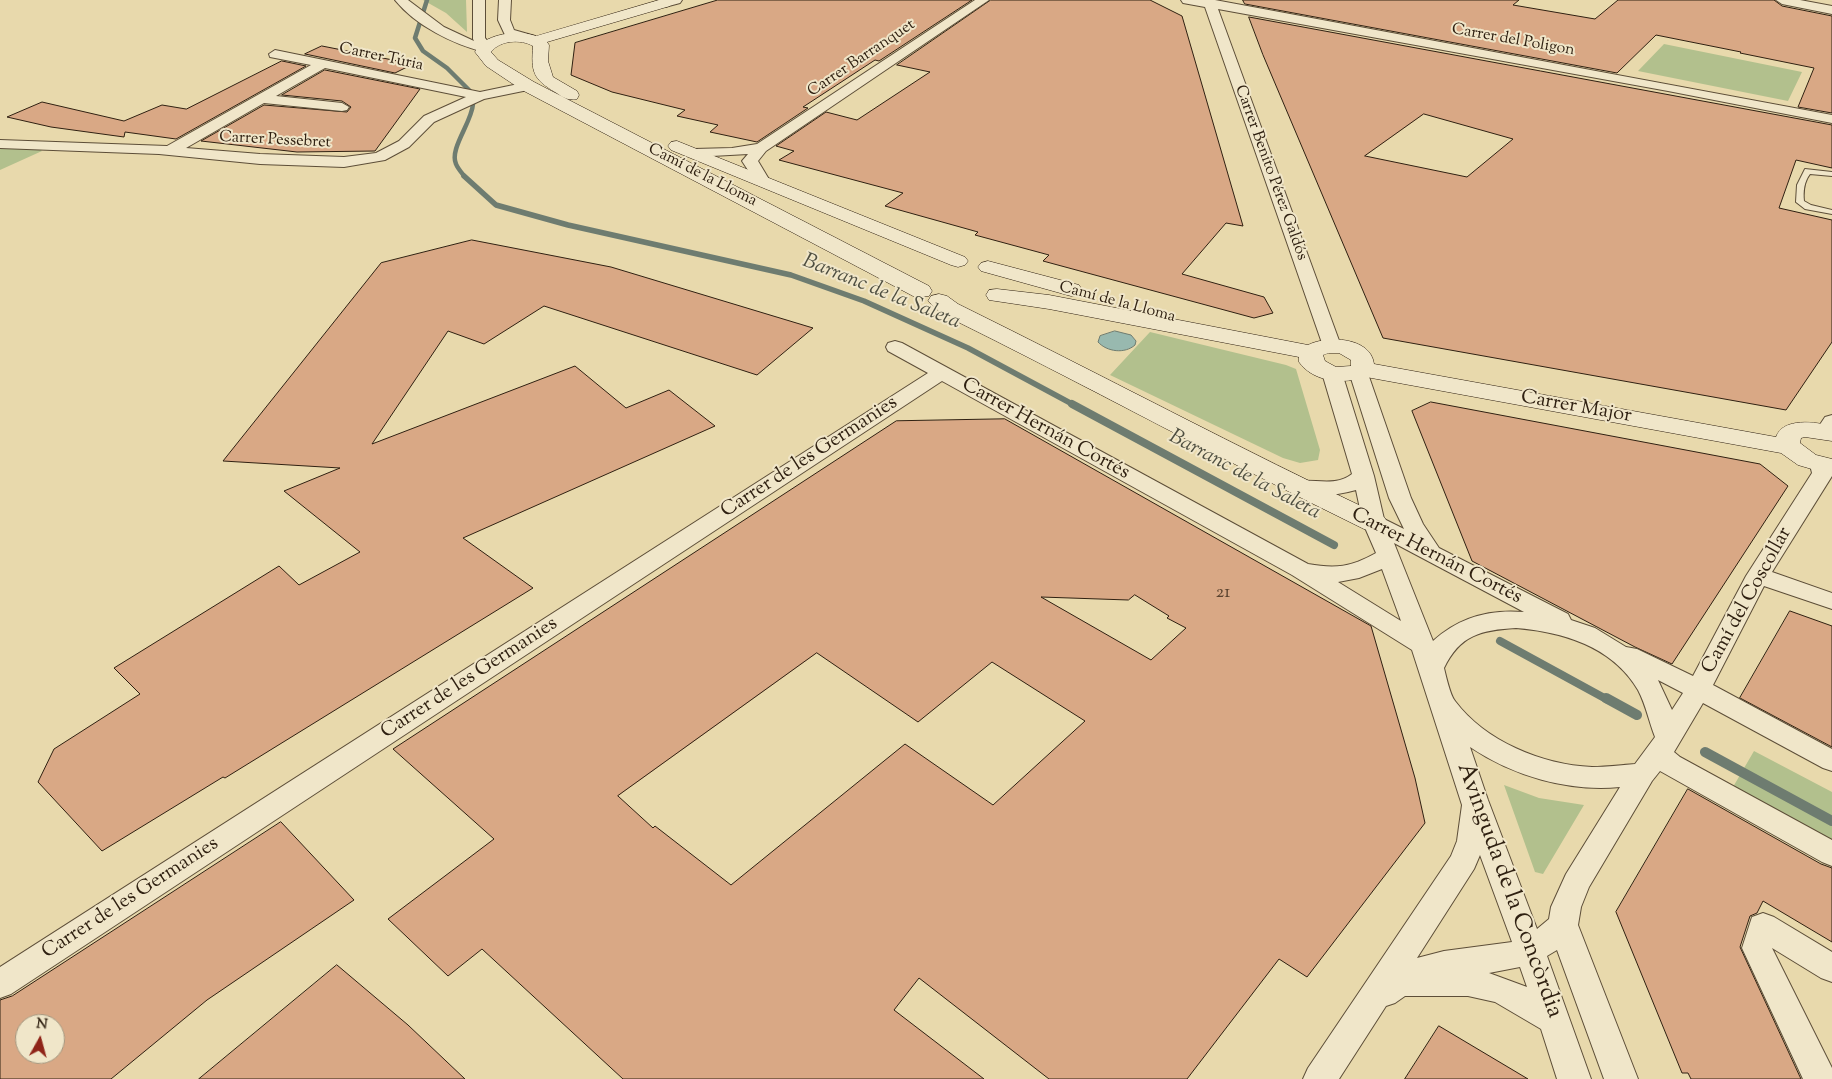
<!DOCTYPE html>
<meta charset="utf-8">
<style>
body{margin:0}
#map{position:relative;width:1832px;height:1079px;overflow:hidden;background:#e8d9ac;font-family:"Sorts Mill Goudy",serif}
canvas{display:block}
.north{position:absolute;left:15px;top:1014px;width:50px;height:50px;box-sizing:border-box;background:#f0e6c9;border:1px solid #a3977f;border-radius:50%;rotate:7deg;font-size:14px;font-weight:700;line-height:20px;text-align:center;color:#2f2011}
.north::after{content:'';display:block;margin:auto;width:18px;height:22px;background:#8f2418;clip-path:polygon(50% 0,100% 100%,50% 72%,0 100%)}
</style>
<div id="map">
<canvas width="1832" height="1079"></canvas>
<div class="north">N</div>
</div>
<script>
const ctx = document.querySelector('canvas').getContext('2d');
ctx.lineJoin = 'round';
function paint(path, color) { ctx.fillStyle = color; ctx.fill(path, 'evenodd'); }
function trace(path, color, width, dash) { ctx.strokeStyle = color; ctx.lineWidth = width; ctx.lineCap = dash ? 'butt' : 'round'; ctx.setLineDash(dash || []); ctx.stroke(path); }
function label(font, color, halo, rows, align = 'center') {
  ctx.font = font + ' "Sorts Mill Goudy",serif'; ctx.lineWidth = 4; ctx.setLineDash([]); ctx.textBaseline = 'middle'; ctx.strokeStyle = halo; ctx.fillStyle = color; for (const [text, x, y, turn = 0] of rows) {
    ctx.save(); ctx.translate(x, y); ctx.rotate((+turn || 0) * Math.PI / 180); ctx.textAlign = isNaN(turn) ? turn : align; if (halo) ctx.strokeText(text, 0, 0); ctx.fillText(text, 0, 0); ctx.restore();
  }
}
paint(new Path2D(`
 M423,0H466L467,32L446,13Z
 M1664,44L1802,72L1788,101L1638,71Z
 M0,147H37L42,151L0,170Z
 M1150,332L1286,365L1296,369L1320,450L1318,460L1300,463L1283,458L1110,375Z
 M1754,751L1832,792V842L1733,787Z
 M1504,785L1539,798L1584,805L1543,874L1535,872Z`), '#b2c08d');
const water = new Path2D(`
 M1115,331L1131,335L1136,341L1135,345C1125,354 1107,352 1098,342L1100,336Z`);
paint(water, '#98b9af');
trace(water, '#6e7c70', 1);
trace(new Path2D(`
 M427,0L415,38L423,51L447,68L470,91
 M465,177C462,173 458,169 456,164C449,149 472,122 473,104`), '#6e7c70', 4.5);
trace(new Path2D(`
 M464,176L496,205L568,225L791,275L864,301L968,348L1074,405`), '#6e7c70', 5.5);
trace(new Path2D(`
 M1072,404L1334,545
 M1500,641L1608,700`), '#6e7c70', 8);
trace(new Path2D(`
 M1606,698L1637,715
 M1705,752L1832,821`), '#6e7c70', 10);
const building = new Path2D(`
 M718,0H972L879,61L875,60L803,107L808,108L757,142L710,132L718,125L677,116L685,110L612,92L571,75L575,43Z
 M991,0H1150L1182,16L1243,226L1226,223L1182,274L1264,297L1273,313L1254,318L1043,261L1049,255L975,235L978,232L885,206L903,193L779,160L794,151L776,146L826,112L857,120L930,72L897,65Z
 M1243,0H1519L1513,5L1595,19L1618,0H1774L1782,6L1832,16V113L1798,107L1814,68L1740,53L1741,52L1656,35L1617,73L1245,4Z
 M1249,17L1832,125V168L1796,160L1779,208L1832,220V342L1786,410L1383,338L1263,55ZM1424,114L1513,139L1467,177L1365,156Z
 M322,46L413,64L395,73L305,54Z
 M282,61L306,66L176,139L125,132L124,137L51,127L7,117L42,102L124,121L162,105L186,109Z
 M325,70L420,89L375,151L297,152L201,141L264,105L347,112L351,107L342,101L282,95Z
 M472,240L611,267L813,328L757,375L544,306L484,344L448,331L372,444L575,366L626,408L669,390L715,426L463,538L533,588L225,778L223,777L102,851L38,782L54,749L140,694L114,668L279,566L299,585L360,552L284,491L340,468L223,461L381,263Z
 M1431,402L1760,464L1788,486L1672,664L1635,647L1472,561L1412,411Z
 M1005,419L1371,626L1415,778L1425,823L1307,977L1279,959L1187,1079H1049L919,978L894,1010L984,1079H623L482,949L448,976L388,919L494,839L393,749L896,421ZM1135,595L1169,616L1167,618L1186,628L1151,660L1041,597L1128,600ZM817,653L918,722L992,662L1085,721L993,805L905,744L731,885L655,826L653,828L618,796Z
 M1790,611L1832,626V747L1740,698Z
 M1688,789L1821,864L1832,868V942L1763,901L1757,913L1750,916L1740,947L1801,1079H1691L1688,1073H1682L1616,912Z
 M281,822L354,900L207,1000L111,1079H0V1000L12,996ZM25,1024H55V1054H25Z
 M337,965L408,1025L465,1079H199Z
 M1439,1026L1528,1079H1405Z`);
paint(building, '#d9a885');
trace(building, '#2f2011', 1);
const lane = new Path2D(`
 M1805,169L1832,172V176L1810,174C1804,182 1803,191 1804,201L1811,205L1832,210V214L1805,209L1796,202L1797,185Z`);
const street = new Path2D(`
 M395,0H408L444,27L474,41L473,39V0H485V38L492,46L489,51L484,52C453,44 416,26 395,0Z
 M499,0H511L510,20L514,30L535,36L537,39L535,42L531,43L505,35L498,20Z
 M661,0H682L680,3L665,7L661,6L659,3Z
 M975,0H989L766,151L758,161L770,181L767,184H757L742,161L748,154L694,157L689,156L687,153L689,150L694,149L732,148L757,144Z
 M1181,0H1215L1832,115V123L1668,91L1218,9L1341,346L1339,350L1332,352L1325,350L1323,346L1205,7L1183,3Z
 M1776,0H1800L1832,6V14L1782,4Z
 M275,50L480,92L528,82L535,86L533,89L484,99L434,122L409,147L385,160L344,167L260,164L159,154L0,148V140L167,146L311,65L270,57L269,54ZM325,68L466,97L424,116L399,141L376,153L344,157L260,154L186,148L264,103L342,111L347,110L349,107L342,103L276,96Z
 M895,341L902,343L1308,564C1336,569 1351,567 1376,553L1363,523L1356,490C1335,496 1312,497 1291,492L1288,487L1291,482C1312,477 1334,488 1352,474L1322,373L1325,369L1332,367L1339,369L1342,373L1374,476L1384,519L1404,529L1389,498L1349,372L1352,368L1359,366L1366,368L1411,498L1423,524L1439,548L1568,614L1571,620L1595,628L1626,647L1637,649L1693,676L1746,576L1812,473L1810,465L1814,461L1821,459L1828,461L1832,467V476L1772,572L1832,593V609L1764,586L1713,685L1832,749V771L1823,768L1703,703L1674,752L1680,757L1832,840V866L1822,862L1660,771L1652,781L1589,887L1581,907L1578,925L1638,1079H1604L1557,950L1547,956L1591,1079H1557L1541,1029L1495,1002L1468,996H1405L1395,1003L1386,1006L1339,1079H1303L1308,1068L1451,856L1457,841L1462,805L1412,650L1292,575L942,381L11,994L0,998V967L928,373L888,351L886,347L888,343ZM1394,543L1524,612C1490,609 1459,617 1433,641ZM1382,569L1401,621L1338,582L1359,578ZM1516,628C1563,632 1612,646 1638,690C1646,705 1649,722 1655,737L1635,764C1621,765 1606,767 1592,767C1542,765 1485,741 1455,701C1450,695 1446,676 1444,668C1460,635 1481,630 1516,628ZM1658,680L1683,693L1672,710ZM1470,747C1513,776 1568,792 1620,787L1566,874L1551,907L1549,919L1537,929L1488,800ZM1480,855L1512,942L1444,951L1417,958L1474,869ZM1520,967L1527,987L1489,973Z
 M1832,415V436L1825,438L1818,436L1815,432L1825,417Z
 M1763,913L1774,917L1832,952V982L1821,978L1772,948L1832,1068V1079H1803L1742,948L1752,917Z`);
const secondary = new Path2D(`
 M659,0H670L672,3L670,6L547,42L549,45L548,61L553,77L577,91L579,95L577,99C568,101 563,97 555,92C533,79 531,72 533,46C521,39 500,40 491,52L498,60L534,82L929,286L932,291L929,296L921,297L913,296L522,90L486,66L475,52L478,45C495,33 517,30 536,36Z
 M677,141L965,257L968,261L965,265L958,267L951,265L671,150L668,146L671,142Z
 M988,261L1079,285L1082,290L1079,295L1071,296L981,271L978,267L981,263Z
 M997,289L1049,295L1308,345C1327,335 1371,337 1374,364L1776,437C1783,417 1816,422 1832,426V441L1805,437L1801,438L1800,443L1816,455L1832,459V475L1798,465L1781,453L1366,377C1344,384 1314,383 1299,362V357L1049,309L989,300L986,295L989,290ZM1329,353H1339L1351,360V366L1336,367L1325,361L1323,355Z
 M939,294L947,296L958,304C1100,374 1240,449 1384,517L1388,523L1384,529L1374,532L1364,529C1222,460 1084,384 942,314L928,301L931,296Z`);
trace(lane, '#5d4e38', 2);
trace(street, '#5d4e38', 2);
trace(secondary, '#2f2011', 1);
paint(lane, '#f0e6c9');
paint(street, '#f0e6c9');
paint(secondary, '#f0e6c9');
label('16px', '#2f2011', '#f0e6c9', [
 ["Carrer del Poligon",1513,41,10],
 ["Carrer Túria",381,58,12],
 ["Carrer Barranquet",862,59,-34],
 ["Carrer Pessebret",275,141,3],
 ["Carrer Benito Pérez Galdós",1270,173,70],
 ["Camí de la Lloma",702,176,27],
 ["Camí de la Lloma",1117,303,15]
]);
label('18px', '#5a422e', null, [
 ["21",1223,594]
]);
label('20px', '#2f2011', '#f0e6c9', [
 ["Carrer Major",1576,408,10],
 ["Carrer Hernán Cortés",1045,430,29],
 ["Carrer de les Germanies",810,458,-33],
 ["Carrer Hernán Cortés",1436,557,27],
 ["Camí del Coscollar",1748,601,-61],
 ["Carrer de les Germanies",470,679,-33],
 ["Carrer de les Germanies",131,899,-33]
]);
label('italic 21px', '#4e4e40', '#f0e6c9', [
 ["Barranc de la Saleta",881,293,22],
 ["Barranc de la Saleta",1244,476,28]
]);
label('24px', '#2f2011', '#f0e6c9', [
 ["Avinguda de la Concòrdia",1508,891,70]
]);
</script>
